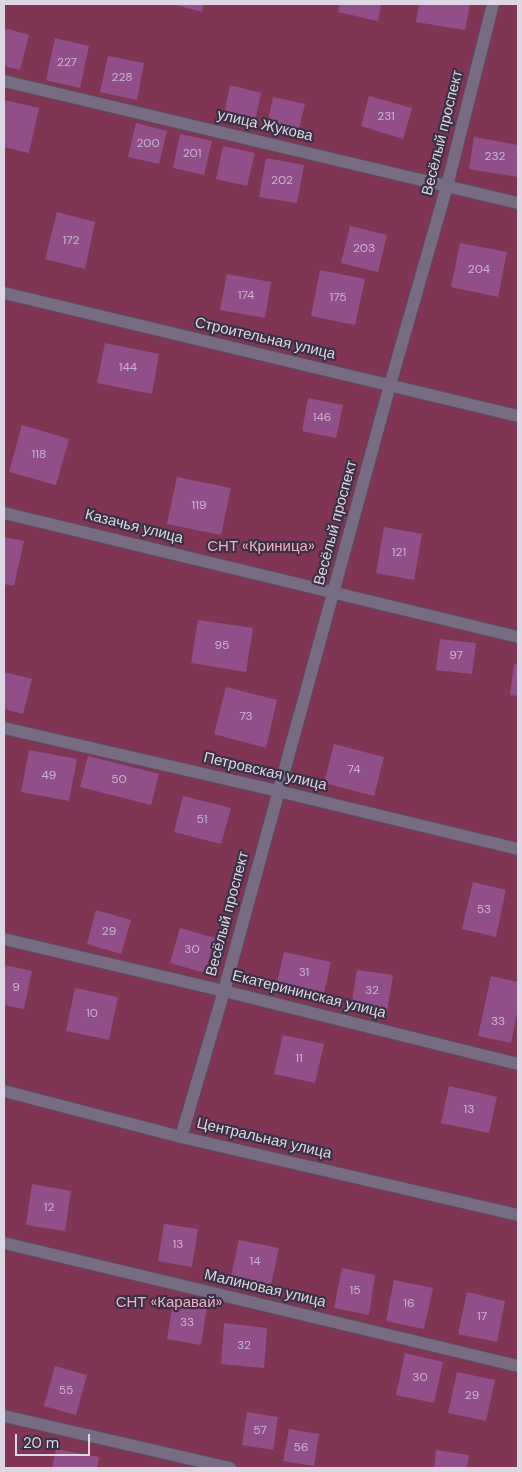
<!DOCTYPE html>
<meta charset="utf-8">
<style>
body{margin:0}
#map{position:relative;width:522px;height:1472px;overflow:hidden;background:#3b3146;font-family:"DM Sans",sans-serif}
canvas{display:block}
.frame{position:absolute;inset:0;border:5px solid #ddd6e4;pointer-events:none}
.scale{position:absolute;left:15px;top:1434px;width:75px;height:22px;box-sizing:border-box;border:2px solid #ddd6e4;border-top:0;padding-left:6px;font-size:15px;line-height:18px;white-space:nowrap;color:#ddd6e4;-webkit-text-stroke:4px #3b3146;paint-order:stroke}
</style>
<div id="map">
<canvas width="522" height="1472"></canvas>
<div class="frame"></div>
<div class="scale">20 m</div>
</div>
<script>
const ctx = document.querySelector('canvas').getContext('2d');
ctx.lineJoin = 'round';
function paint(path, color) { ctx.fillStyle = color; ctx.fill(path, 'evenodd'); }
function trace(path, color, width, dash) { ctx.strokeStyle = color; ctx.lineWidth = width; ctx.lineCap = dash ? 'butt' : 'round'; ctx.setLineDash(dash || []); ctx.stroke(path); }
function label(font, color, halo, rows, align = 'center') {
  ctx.font = font + ' "DM Sans",sans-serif'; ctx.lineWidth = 4.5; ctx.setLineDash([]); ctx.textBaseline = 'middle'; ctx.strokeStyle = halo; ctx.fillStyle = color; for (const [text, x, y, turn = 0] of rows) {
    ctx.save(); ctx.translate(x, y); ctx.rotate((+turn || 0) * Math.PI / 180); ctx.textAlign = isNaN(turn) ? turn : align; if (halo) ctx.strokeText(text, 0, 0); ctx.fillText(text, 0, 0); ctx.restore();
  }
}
paint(new Path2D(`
 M4,4H518V1468H4Z`), '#813554');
paint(new Path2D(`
 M172,4H204L202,12Z
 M340,4H381L378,21L338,12Z
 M419,4H470L465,30L416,22Z
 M4,28L29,35L20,70L4,66Z
 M55,38L89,46L80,88L46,80Z
 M108,56L144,63L137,100L100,92Z
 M230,85L261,93L254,126L223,119Z
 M369,96L412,108L403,139L361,126Z
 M273,97L305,104L297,137L266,130Z
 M4,100L39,108L29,153L4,147Z
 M136,123L167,131L159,164L128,157Z
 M180,134L212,141L204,175L173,168Z
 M474,137L518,145V177L469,169Z
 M223,146L255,153L247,186L216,179Z
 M266,158L304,165L297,203L259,197Z
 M57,212L95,222L85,269L45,259Z
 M350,226L387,235L378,272L341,263Z
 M460,243L507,252L498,297L451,287Z
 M320,270L365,279L355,325L311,316Z
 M227,274L271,282L265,318L220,310Z
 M105,343L159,354L152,394L97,383Z
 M308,398L343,405L336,438L302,431Z
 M22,425L69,439L56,485L9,472Z
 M177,477L231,488L221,535L167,524Z
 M384,527L422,534L414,580L376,573Z
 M4,537L24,541L14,586L4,584Z
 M198,620L253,628L246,672L191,663Z
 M440,639L476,643L472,674L436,670Z
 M514,664L518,665V696L510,695Z
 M4,672L32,679L23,714L4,709Z
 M226,687L277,700L266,748L214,734Z
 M334,744L384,757L374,796L324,783Z
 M29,750L77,759L69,801L21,792Z
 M88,756L159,774L151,805L80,787Z
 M183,796L231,808L221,844L174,832Z
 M473,882L506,890L496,937L462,929Z
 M96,910L131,920L121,954L87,944Z
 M180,928L215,938L205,973L170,963Z
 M284,952L331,962L324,993L277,983Z
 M4,965L32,971L24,1009L4,1005Z
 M357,970L393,975L387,1012L351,1007Z
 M491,976L518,982V1008L511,1043L478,1036Z
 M75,988L118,997L109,1040L66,1031Z
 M283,1035L324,1044L315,1083L274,1074Z
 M449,1086L497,1097L489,1133L441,1123Z
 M32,1184L71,1191L65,1231L26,1225Z
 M164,1224L198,1229L192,1267L158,1261Z
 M239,1240L279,1248L271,1285L231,1276Z
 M342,1268L375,1275L369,1315L334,1308Z
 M394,1280L433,1288L424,1329L386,1321Z
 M467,1292L505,1301L497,1342L458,1334Z
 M173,1302L207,1307L201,1345L167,1339Z
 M224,1323L267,1328L264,1368L221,1364Z
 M405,1353L443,1362L434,1403L396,1395Z
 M55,1366L87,1375L76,1415L44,1406Z
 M457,1372L495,1380L486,1421L448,1413Z
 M247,1412L278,1417L273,1450L242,1445Z
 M289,1429L319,1434L314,1466L283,1461Z
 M56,1449L99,1457L97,1468H52Z
 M436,1450L469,1455L467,1468H434Z`), '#914f89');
const street = new Path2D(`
 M4,81L518,203
 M4,293L518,416
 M4,513L518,637
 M4,728L278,791L518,849
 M4,939L224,991L518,1064
 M181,1137L224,991L390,385L447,186L493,4
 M4,1243L518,1366
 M4,1416L230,1468`);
const secondary = new Path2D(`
 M4,1091L181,1137L518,1215`);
trace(street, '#564d5f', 14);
trace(secondary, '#564d5f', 14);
trace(street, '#776c84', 12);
trace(secondary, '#776c84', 12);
label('12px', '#cab4cd', null, [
 ["227",67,63],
 ["228",122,78],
 ["231",386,117],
 ["200",148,144],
 ["201",192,154],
 ["232",495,157],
 ["202",282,181],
 ["172",71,241],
 ["203",364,249],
 ["204",479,270],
 ["174",246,296],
 ["175",338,298],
 ["144",128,368],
 ["146",322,418],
 ["118",39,455],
 ["119",199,506],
 ["121",399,553],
 ["95",222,646],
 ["97",456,656],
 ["73",246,717],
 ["74",354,770],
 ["49",49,776],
 ["50",119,780],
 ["51",202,820],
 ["53",484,910],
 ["29",109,932],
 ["30",192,950],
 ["31",304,973],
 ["9",16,988],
 ["32",372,991],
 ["10",92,1014],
 ["33",498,1022],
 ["11",299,1059],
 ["13",469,1110],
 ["12",49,1208],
 ["13",178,1245],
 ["14",255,1262],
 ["15",355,1291],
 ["16",409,1304],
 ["17",482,1317],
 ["33",187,1323],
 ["32",244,1346],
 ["30",420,1378],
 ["55",66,1391],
 ["29",472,1396],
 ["57",260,1431],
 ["56",301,1448]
]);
label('15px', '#ddd6e4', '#3b3146', [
 ["улица Жукова",265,126,13],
 ["Весёлый проспект",443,133,-76],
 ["Строительная улица",265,339,13],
 ["Весёлый проспект",336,523,-75],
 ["Казачья улица",134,527,14],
 ["Петровская улица",265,772,13],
 ["Весёлый проспект",228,914,-75],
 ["Екатерининская улица",309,995,14],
 ["Центральная улица",264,1139,13],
 ["Малиновая улица",265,1289,13]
]);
label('15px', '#f6afc7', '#3b3146', [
 ["СНТ «Криница»",261,547],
 ["СНТ «Каравай»",169,1303]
]);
</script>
